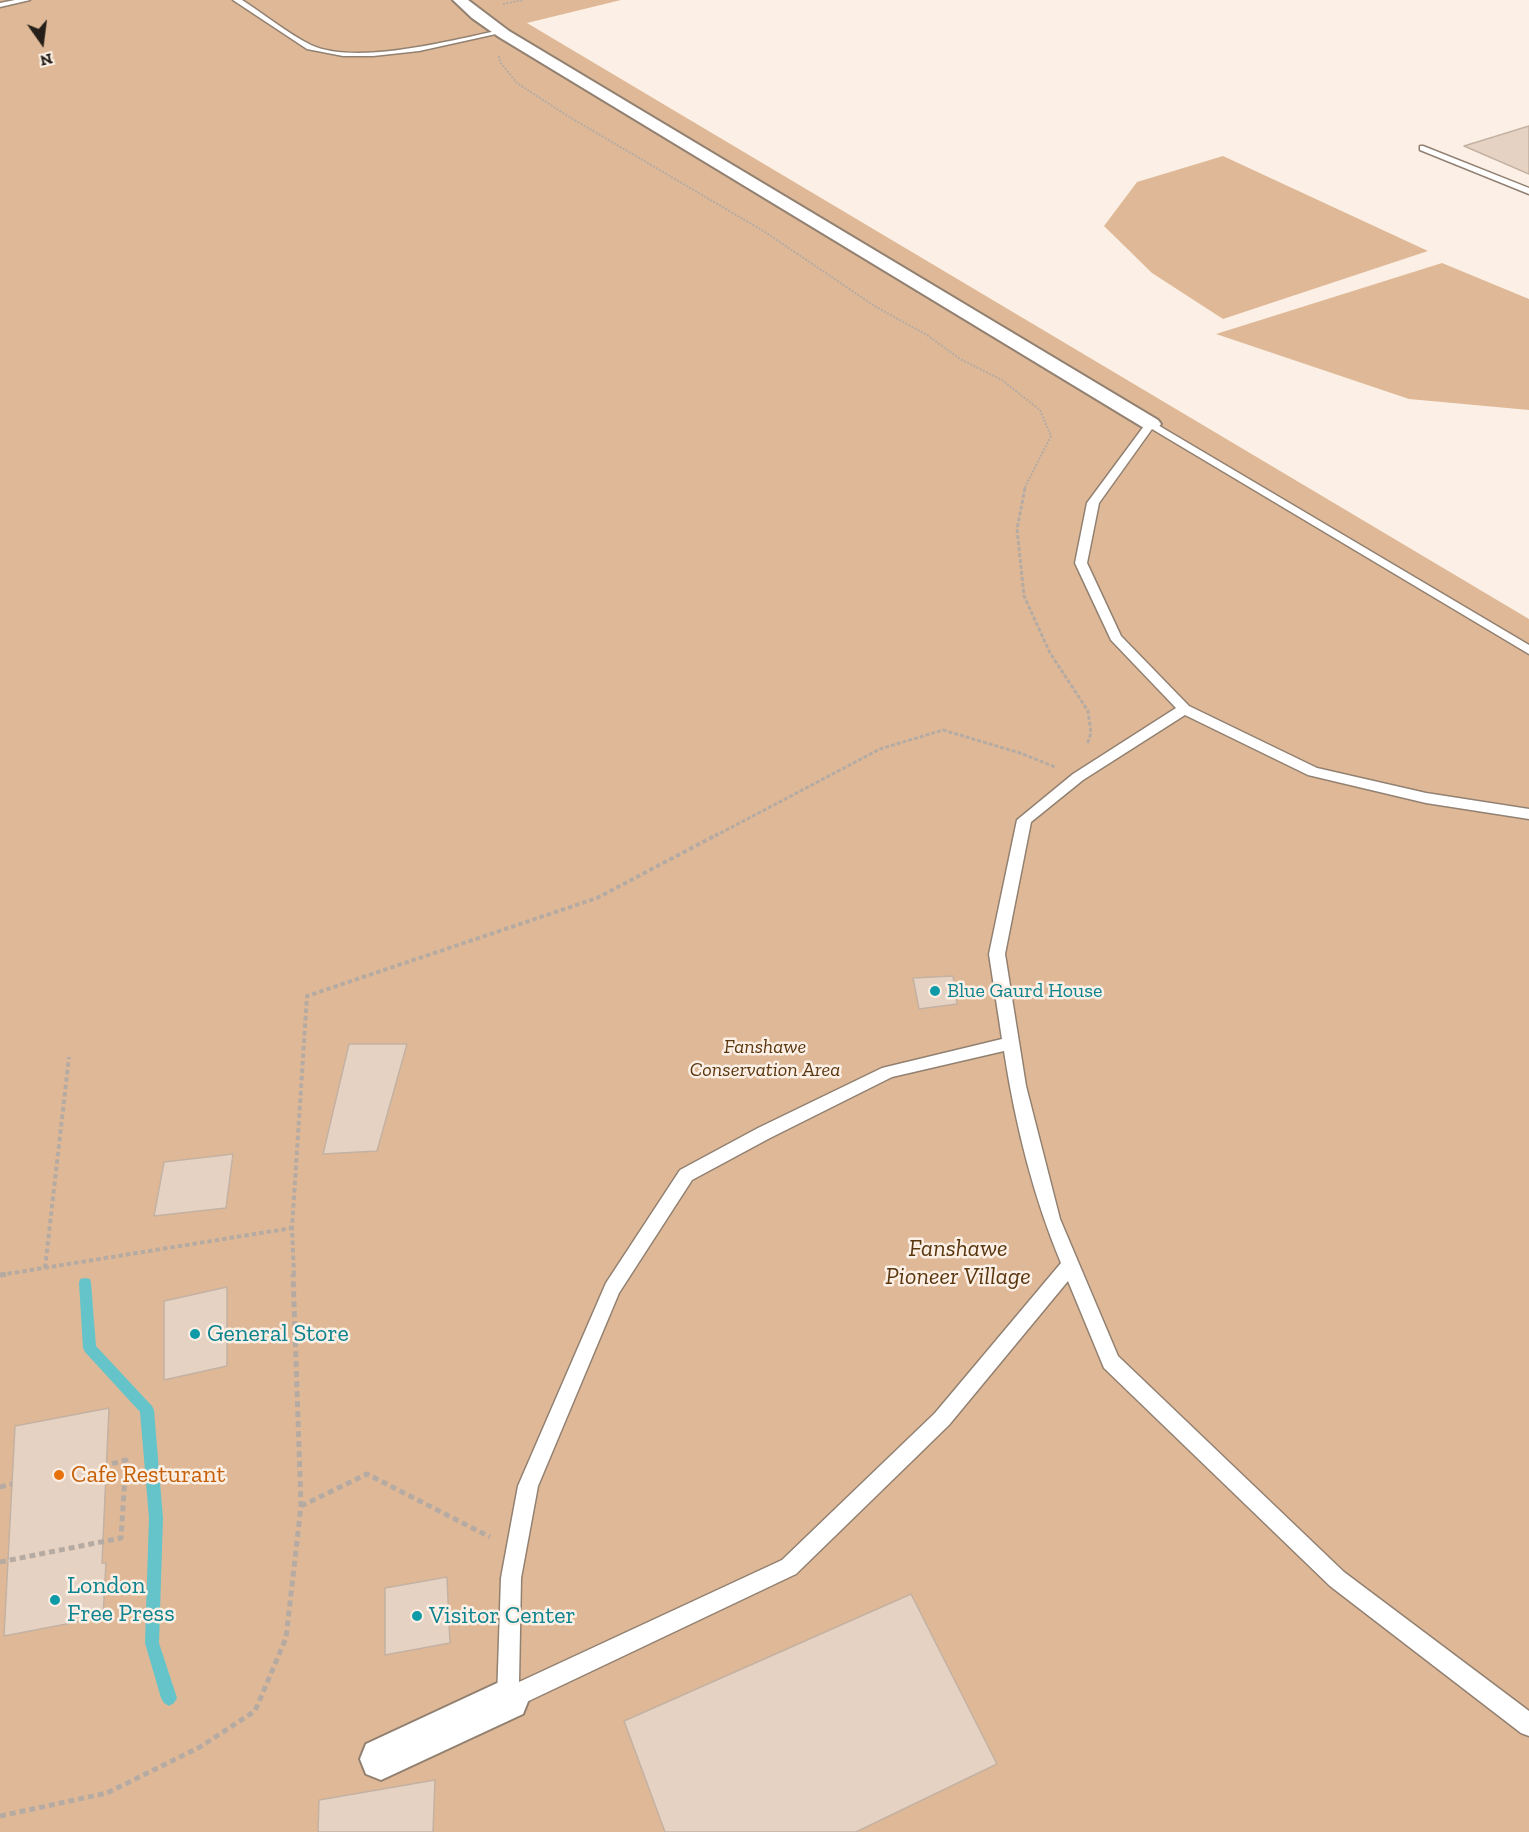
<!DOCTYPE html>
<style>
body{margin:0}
#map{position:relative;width:1529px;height:1832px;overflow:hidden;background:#fcf0e6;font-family:"Zilla Slab",serif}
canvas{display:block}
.north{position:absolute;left:12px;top:12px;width:60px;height:60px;-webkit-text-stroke:4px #fcf0e6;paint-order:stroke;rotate:166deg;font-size:16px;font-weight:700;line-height:24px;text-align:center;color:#261f19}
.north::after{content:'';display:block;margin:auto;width:21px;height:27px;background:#261f19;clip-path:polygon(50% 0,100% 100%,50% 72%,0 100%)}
</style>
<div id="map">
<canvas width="1529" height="1832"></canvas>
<div class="north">N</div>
</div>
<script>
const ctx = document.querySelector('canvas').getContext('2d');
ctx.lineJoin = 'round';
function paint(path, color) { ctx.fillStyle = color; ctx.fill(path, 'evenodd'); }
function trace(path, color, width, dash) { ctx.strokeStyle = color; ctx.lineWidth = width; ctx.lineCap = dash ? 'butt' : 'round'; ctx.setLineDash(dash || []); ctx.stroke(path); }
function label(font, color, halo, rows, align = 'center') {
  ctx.font = font + ' "Zilla Slab",serif'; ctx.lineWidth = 5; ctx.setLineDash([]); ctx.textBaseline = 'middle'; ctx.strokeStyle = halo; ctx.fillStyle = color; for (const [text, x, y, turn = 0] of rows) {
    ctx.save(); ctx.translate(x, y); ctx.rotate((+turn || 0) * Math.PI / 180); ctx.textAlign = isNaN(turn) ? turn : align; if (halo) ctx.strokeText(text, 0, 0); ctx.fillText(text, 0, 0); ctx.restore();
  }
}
paint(new Path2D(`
 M0,0H621L527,23L1529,619V1832H0Z
 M1223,156L1428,251L1223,319L1152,273L1104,226L1137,182Z
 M1442,263L1529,299V410L1409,399L1216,334Z`), '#dfb997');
paint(new Path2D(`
 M85,1278L90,1279L91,1283L96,1346L152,1406L154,1410L163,1518L159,1643L177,1698L174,1703L169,1706L164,1703L161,1698L145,1643L149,1518L140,1412L85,1352L83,1348L79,1283L80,1279Z`), '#64c4c9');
const building = new Path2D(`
 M1529,126V174L1464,146Z
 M953,976L957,1004L919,1009L913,978Z
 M349,1044H407L377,1151L323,1154Z
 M233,1154L226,1208L154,1216L164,1162Z
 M227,1287V1366L164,1380V1301Z
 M109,1408L102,1563H106L103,1617L4,1636L15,1426Z
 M447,1577L450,1643L385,1655V1588Z
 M911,1594L997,1764L856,1832H665L624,1721Z
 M435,1780L433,1832H318L319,1800Z`);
paint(building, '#e6d2c2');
trace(building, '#c4b1a1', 1.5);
const lane = new Path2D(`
 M15,0H30L0,7V3Z
 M233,0H242C264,14 287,33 311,45C357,66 452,40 501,30L505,32L419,51L373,56H343L307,49Z
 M1423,146L1529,188V194L1420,150V146Z
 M1151,421L1529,645V654L1152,429L1099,503L1087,563L1121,636L1189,706L1317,768L1426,793L1529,809V819L1426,803L1308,775L1185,715L1083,780L1031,822L1005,954L1026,1086L1060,1219L1118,1356L1344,1572L1529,1711V1736L1521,1733L1330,1586L1104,1368L1068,1281L949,1425L796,1574L516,1707L508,1710L500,1707L497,1699L501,1578L518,1486L606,1283L680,1170L758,1128L882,1068L1002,1039L989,954L1017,820L1073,774L1176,708L1111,640L1075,563L1087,503L1147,422ZM1004,1051C1015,1123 1033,1196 1061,1263L935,1413L782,1560L519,1682L521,1578L538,1486L619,1293L692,1180L770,1138L892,1077Z`);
const street = new Path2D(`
 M453,0H468L509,31L1158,420L1161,424L1158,428H1144L499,37L472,18Z
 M508,1678L523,1684L529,1699L523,1714L381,1780L366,1774L360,1759L366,1744Z`);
trace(lane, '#928071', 3);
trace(street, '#928071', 4);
trace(new Path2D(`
 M503,4L523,0
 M499,56L500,62L517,83L566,115L765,232L876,307L927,335L960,359L1002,380L1040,410L1051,436L1024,489`), '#b6aba3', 2, [2, 1.5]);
trace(new Path2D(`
 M1025,488L1017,529L1024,596L1050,653L1088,711L1091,733L1087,745
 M715,836L880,749L943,730L1020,753L1055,767`), '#b6aba3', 3, [4, 2]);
trace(new Path2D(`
 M45,1268L69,1057
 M0,1275L292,1228
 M294,1275L292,1228L307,996L597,898L718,834`), '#b6aba3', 4, [4.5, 3]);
trace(new Path2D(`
 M0,1275L8,1274
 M0,1487L12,1484
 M301,1506L367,1474L490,1537
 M0,1562L121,1538L126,1460L107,1465
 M0,1816L107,1793L200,1747L255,1711L286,1638L301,1506L293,1274`), '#b6aba3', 5, [6, 4]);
paint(lane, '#fff');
paint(street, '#fff');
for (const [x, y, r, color] of [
 [935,991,6,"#0f9aa8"],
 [195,1334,6,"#0f9aa8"],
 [59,1475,6,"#e8710a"],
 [55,1600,6,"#0f9aa8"],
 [417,1616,6,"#0f9aa8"]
]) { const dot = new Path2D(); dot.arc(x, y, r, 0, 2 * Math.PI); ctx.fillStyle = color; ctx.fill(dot); trace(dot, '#fcf0e6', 2); }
label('20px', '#0d838f', '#fcf0e6', [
 ["Blue Gaurd House",947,991]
], 'left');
label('italic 20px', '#5a360f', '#fcf0e6', [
 ["Fanshawe",765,1047],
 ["Conservation Area",765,1070]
]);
label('italic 24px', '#5a360f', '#fcf0e6', [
 ["Fanshawe",958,1249],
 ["Pioneer Village",958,1277]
]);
label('24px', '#0d838f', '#fcf0e6', [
 ["General Store",207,1334],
 ["London",67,1586],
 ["Free Press",67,1614],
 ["Visitor Center",429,1616]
], 'left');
label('24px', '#c56008', '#fcf0e6', [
 ["Cafe Resturant",71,1475]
], 'left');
</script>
